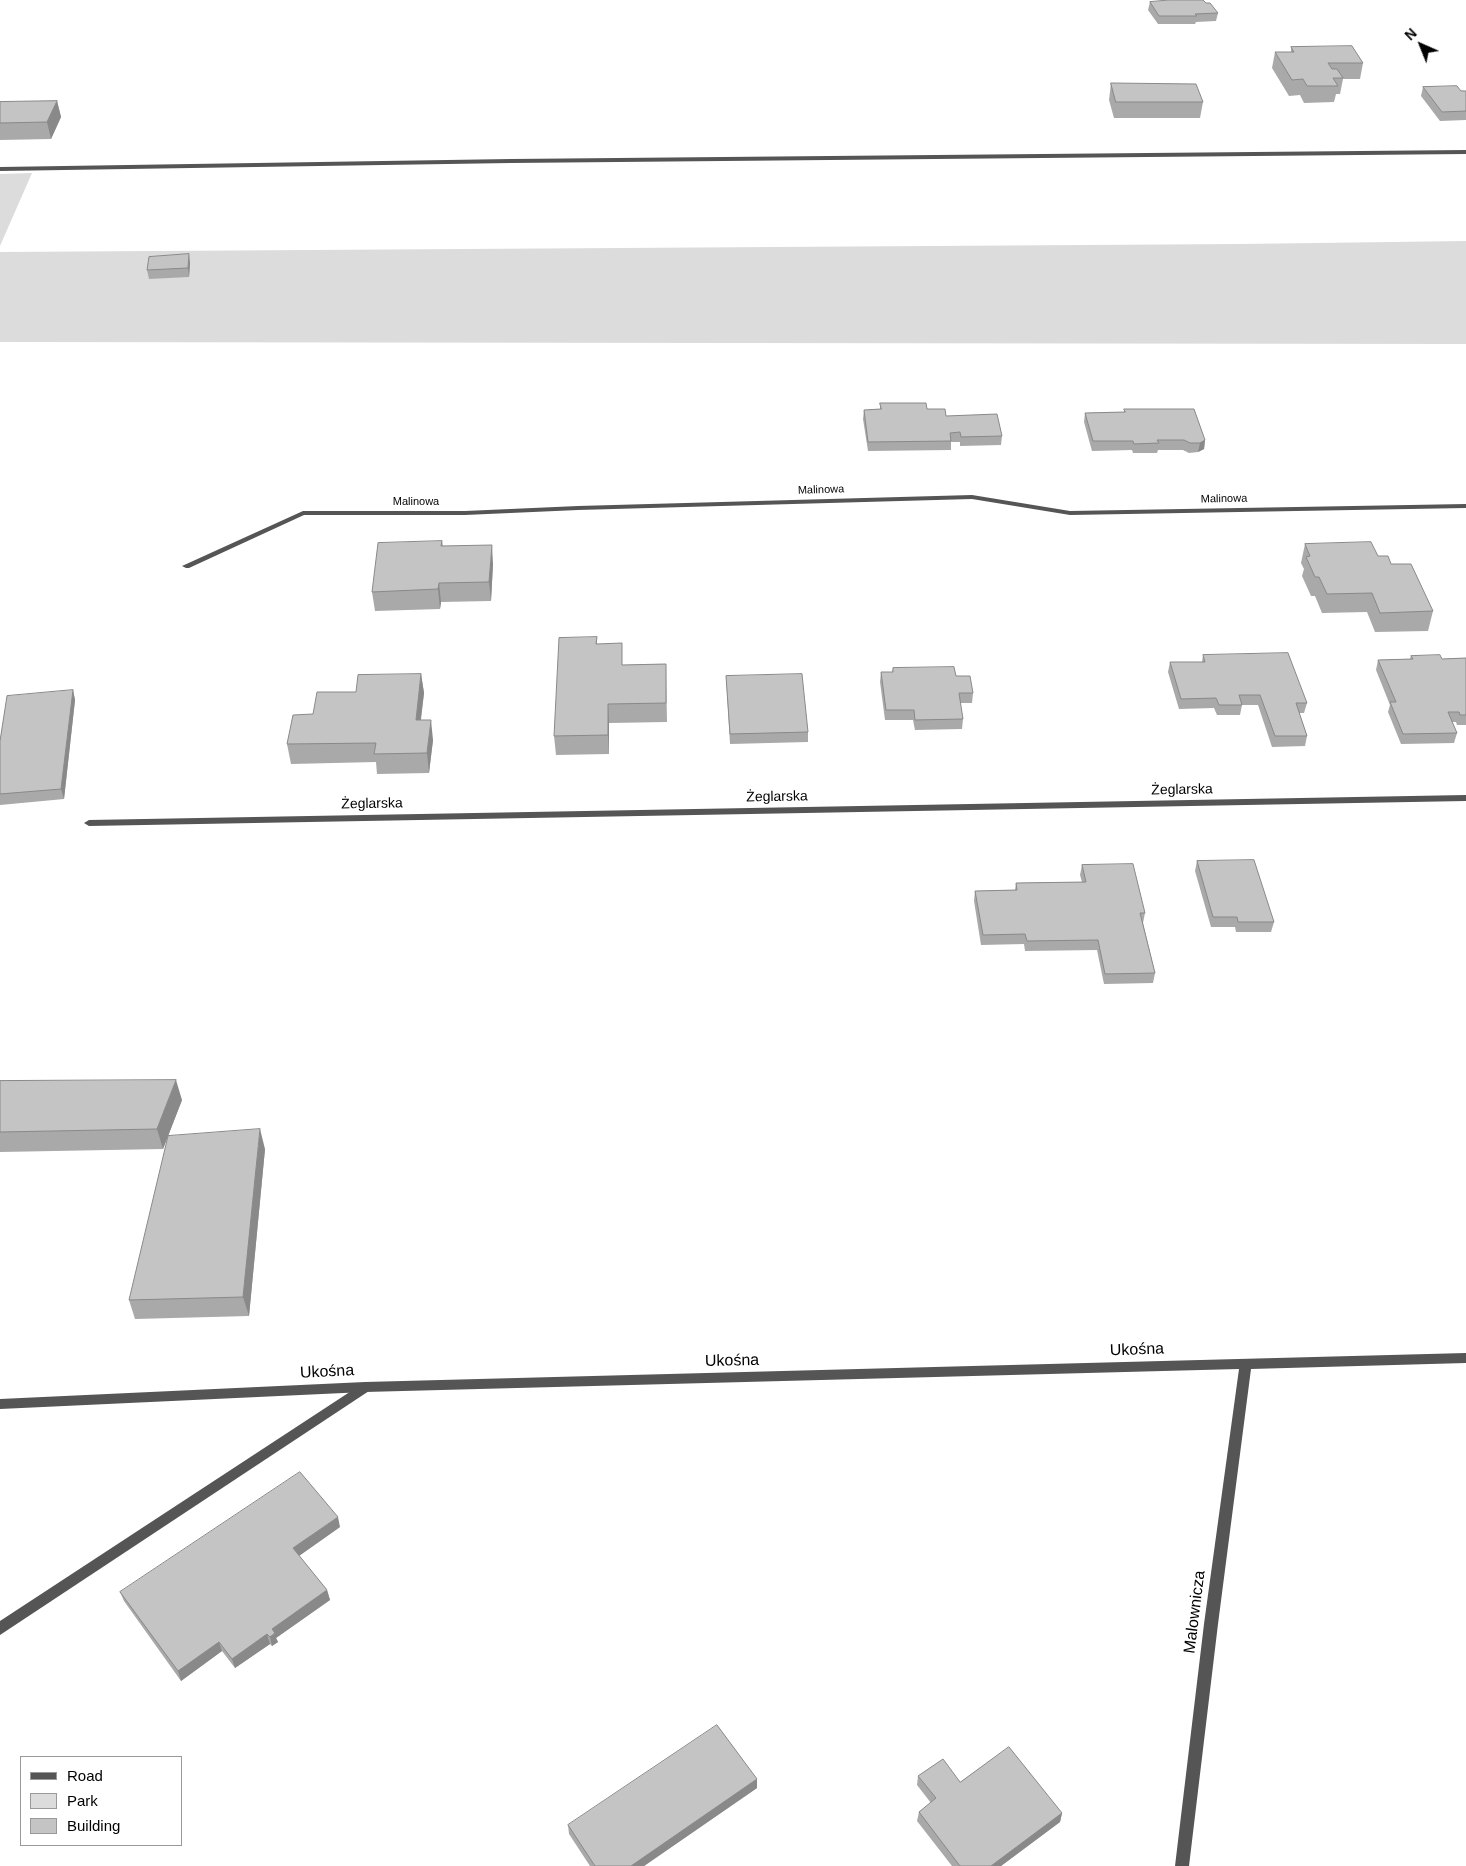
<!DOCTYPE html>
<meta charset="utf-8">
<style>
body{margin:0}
#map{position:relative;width:1466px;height:1866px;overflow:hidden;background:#fff;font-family:Helvetica,sans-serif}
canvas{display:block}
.legend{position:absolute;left:20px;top:1756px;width:162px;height:90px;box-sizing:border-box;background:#fff;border:1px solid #999;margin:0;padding:6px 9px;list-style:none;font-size:15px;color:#000}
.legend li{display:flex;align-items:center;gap:10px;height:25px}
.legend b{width:25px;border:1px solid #999}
.north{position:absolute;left:1396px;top:20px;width:50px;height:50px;-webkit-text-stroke:4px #fff;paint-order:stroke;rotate:316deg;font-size:14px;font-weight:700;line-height:20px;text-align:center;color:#000}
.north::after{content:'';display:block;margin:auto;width:18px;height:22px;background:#000;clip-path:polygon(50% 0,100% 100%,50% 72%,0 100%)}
</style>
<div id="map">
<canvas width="1466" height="1866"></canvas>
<ul class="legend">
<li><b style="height:6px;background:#555"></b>Road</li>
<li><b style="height:14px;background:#dcdcdc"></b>Park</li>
<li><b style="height:14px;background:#c4c4c4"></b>Building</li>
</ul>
<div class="north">N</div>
</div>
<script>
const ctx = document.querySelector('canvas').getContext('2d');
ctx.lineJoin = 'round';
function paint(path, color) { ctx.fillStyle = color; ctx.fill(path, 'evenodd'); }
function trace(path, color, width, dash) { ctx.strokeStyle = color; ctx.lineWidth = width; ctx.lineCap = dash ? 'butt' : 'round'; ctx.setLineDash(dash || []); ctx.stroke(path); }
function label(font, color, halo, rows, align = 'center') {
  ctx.font = font + ' Helvetica,sans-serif'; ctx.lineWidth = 4; ctx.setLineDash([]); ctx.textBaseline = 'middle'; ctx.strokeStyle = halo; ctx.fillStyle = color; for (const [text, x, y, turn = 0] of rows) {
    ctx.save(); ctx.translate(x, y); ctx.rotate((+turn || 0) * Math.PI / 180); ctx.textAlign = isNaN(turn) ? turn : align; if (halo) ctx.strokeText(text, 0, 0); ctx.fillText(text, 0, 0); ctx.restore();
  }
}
paint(new Path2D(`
 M32,173L0,246V174Z
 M1466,241V344L0,342V252L1240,244Z`), '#dcdcdc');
paint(new Path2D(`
 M365,1382L369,1383L371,1387L369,1391L0,1635V1621Z`), '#555');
paint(new Path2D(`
 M1466,150V154L511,163L0,171V167L511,159Z
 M972,495L1070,511L1466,504V508L1070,515L972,499L578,510L465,515H304L189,568H186L182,566L303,511H465L578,506Z
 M1466,795V801L89,826L84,823L89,820Z
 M1466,1353V1363L1251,1369L1218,1624L1189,1866H1175L1204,1624L1239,1369L365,1392L0,1409V1399L365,1382Z`), '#555');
paint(new Path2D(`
 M1150,2L1206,3L1218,13L1216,21L1196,22L1195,24H1158L1148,10Z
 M1291,47L1363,63L1360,79H1343L1340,94H1336L1334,102L1304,103L1300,95L1289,96L1272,68L1275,52H1291Z
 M1111,83L1203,102L1200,118H1114L1109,100Z
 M1423,87L1466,91V120L1440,121L1421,96Z
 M57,101L61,117L51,139L0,140V102Z
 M190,263L189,277L149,279L147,270Z
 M880,403L927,409L1002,436L1001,445L960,446V442H951V450L868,451L863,419L864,410L880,409Z
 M1124,409L1205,440L1204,449L1198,452L1189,453L1183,450H1158L1157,453H1133L1132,450L1092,451L1084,422L1085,413L1124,412Z
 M442,541L443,546L493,564L491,601L441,602L440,609L375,611L372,592Z
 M1305,544L1378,556L1391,564L1433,611L1428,631L1375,632L1367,612L1322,613L1315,596H1311L1302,576L1304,569L1301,563Z
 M597,637V644L623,665L666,664L667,722L609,723V754L556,755L554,736Z
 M1203,655L1307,703L1304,713H1299L1307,736L1305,746L1272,747L1258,705H1242L1240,715H1217L1214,708L1179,709L1168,672L1170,662H1202Z
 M1411,656L1442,659L1466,658V725H1457L1456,722H1452L1457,733L1454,743L1401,744L1388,712L1390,705L1376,670L1378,660L1410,659Z
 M893,668L956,676L973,693L972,703H960L963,719L962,729L915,730L913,720H885L880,682L881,672H892Z
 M421,674L424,693L421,720L433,740L429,773L377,774L376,762L291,764L287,744L313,714L356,692Z
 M726,676L808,732V742L730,744Z
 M73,690L75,700L64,799L0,805V741Z
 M1197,861L1274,922L1271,932H1236L1235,927H1211L1195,871Z
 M1082,865L1145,913L1143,923L1155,973L1153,983L1104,984L1097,950L1025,951L1024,944L981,945L974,901L975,891L1015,890L1016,883L1082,882L1080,875Z
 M0,1081L182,1100L163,1149L0,1152Z
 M265,1149L249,1316L135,1319L129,1300Z
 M340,1527L299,1556L327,1590L330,1600L276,1638L278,1642L272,1646L270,1644L235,1668L222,1651L181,1681L124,1601L120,1592Z
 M918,1776L960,1782L1062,1813L1060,1822L1001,1866H952L917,1821L919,1812L931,1803L917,1785Z
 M757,1779V1788L644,1866H590L569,1834L568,1825Z`), '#a9a9a9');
paint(new Path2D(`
 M57,101L61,117L51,139L47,122Z
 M189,254L190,263L189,277L188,268Z
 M1205,440L1204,449L1198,452L1200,443Z
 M492,545L493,564L491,601L489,582Z
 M439,583L441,602L440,609L438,589Z
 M421,674L424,693L418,740L416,720Z
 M73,690L75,700L64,799L61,789Z
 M608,704L609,723V754L608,735Z
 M431,720L433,740L429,773L427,753Z
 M176,1080L182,1100L163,1149L157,1129Z
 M260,1129L265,1149L249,1316L243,1297Z
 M338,1517L340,1527L296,1558L293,1548Z
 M327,1590L330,1600L276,1638L278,1642L272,1646L270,1637L272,1629Z
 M267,1634L270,1644L235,1668L232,1659Z
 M219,1642L222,1651L181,1681L178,1671Z
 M757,1779V1788L644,1866H631Z
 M1062,1813L1060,1822L1001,1866H991Z`), '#898989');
const building = new Path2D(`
 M1169,0H1203L1206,3H1210L1218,13L1195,14L1197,16H1159L1150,2Z
 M1352,46L1363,63H1328L1332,69H1337L1343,78H1333L1338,86H1307L1303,79L1292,80L1275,52H1294L1291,47Z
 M1111,83L1196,84L1203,102H1116Z
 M1457,86L1461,91H1466V111L1442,112L1423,87Z
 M57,101L47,122L0,123V102Z
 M189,254L188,268L147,270L149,257Z
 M880,403H926L927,409H945L946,416L997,414L1002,436L961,437L960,432L950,433L951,441L868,442L864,410L881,409Z
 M1124,409H1194L1205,440L1200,443H1190L1184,440H1157L1159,443L1134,444L1133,441H1093L1085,413L1125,412Z
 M442,541L441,546L492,545L489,582L439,583L438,589L372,592L378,543Z
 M1371,542L1378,556H1388L1391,564H1411L1433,611L1380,613L1372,593L1327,594L1319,577H1315L1306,557L1310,556L1305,544Z
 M597,637L596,644L622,643V665L666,664V703L608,704V735L554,736L559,638Z
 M1288,653L1307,703H1296L1307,736H1275L1260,695H1239L1242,705H1219L1216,698L1181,699L1170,662H1205L1203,655Z
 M1440,655L1442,659L1466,658V715H1460L1459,712H1448L1457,733L1403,734L1390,702H1396L1378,660L1413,659L1411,656Z
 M954,667L956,676H970L973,693H959L963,719L915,720L914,710H886L881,672H893V668Z
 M421,674L416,720H431L427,753L374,754L376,743L287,744L293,715L313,714L317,692H356L358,675Z
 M802,674L808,732L730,734L726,676Z
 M73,690L61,789L0,794V741L7,696Z
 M1254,860L1274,922H1238L1237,917H1213L1197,861Z
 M1133,864L1145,913H1140L1155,973L1105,974L1098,940L1027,941L1025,934L983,935L975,891L1017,890L1016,883L1086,882L1082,865Z
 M176,1080L157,1129L0,1132V1081Z
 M260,1129L243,1297L129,1300L168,1136Z
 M300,1472L338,1517L293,1548L327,1590L272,1629L275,1633L270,1637L267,1634L232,1659L219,1642L178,1671L120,1592Z
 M717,1725L757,1779L631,1866H595L568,1825Z
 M1009,1747L1062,1813L991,1866H960L919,1812L936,1798L918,1776L943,1759L960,1782Z`);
paint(building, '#c4c4c4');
trace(building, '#898989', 1);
label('11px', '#000', '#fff', [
 ["Malinowa",821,490,-2],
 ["Malinowa",1224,499,-1],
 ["Malinowa",416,502]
]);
label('14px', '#000', '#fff', [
 ["Żeglarska",1182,790,-1],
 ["Żeglarska",777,797,-1],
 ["Żeglarska",372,804,-1]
]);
label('16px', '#000', '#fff', [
 ["Ukośna",1137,1350,-2],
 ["Ukośna",732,1361,-1],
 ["Ukośna",327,1372,-3],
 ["Malownicza",1195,1612,-83]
]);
</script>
